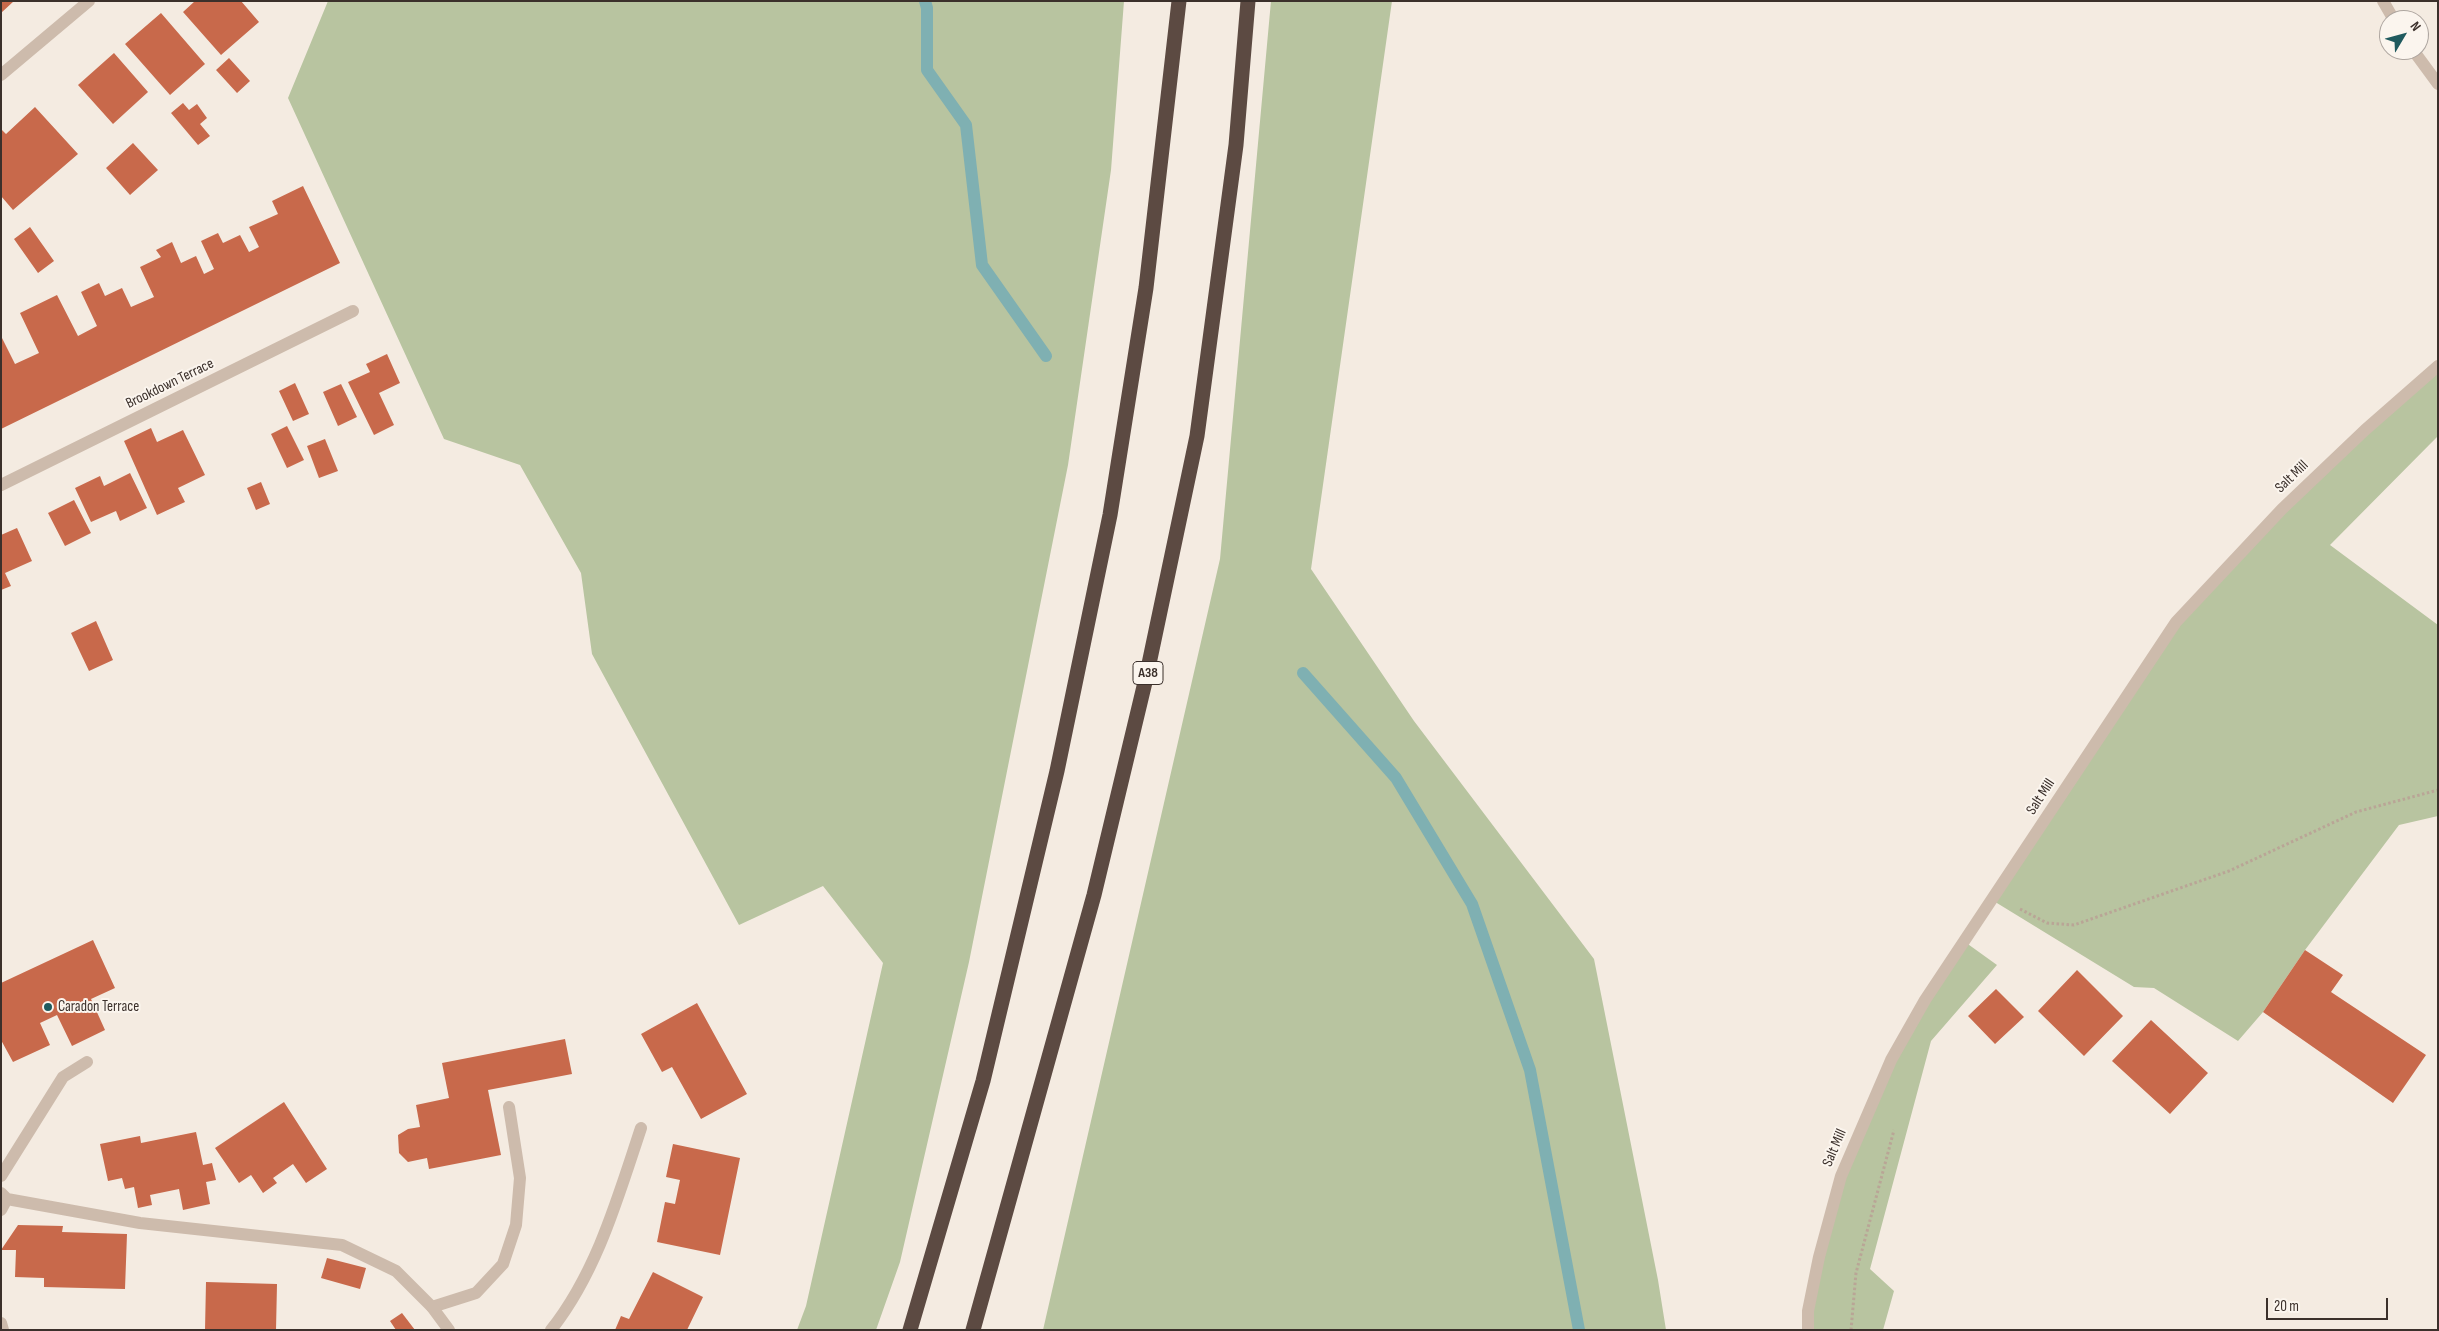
<!DOCTYPE html>
<style>
body{margin:0}
#map{position:relative;width:2439px;height:1331px;overflow:hidden;background:#f4ebe1;font-family:"Sofia Sans Condensed",sans-serif}
canvas{display:block}
.frame{position:absolute;inset:0;border:2px solid #3b302b;pointer-events:none}
.north{position:absolute;left:2379px;top:10px;width:50px;height:50px;box-sizing:border-box;background:#fbf5ee;border:1px solid #aea6a0;border-radius:50%;rotate:53deg;font-size:14px;font-weight:700;line-height:20px;text-align:center;color:#3b302b}
.north::after{content:'';display:block;margin:auto;width:18px;height:22px;background:#1f5a5e;clip-path:polygon(50% 0,100% 100%,50% 72%,0 100%)}
.scale{position:absolute;left:2266px;top:1298px;width:122px;height:22px;box-sizing:border-box;border:2px solid #3b302b;border-top:0;padding-left:6px;font-size:15px;line-height:18px;white-space:nowrap;color:#3b302b;-webkit-text-stroke:4px #fbf5ee;paint-order:stroke}
</style>
<div id="map">
<canvas width="2439" height="1331"></canvas>
<div class="frame"></div>
<div class="north">N</div>
<div class="scale">20 m</div>
</div>
<script>
const ctx = document.querySelector('canvas').getContext('2d');
ctx.lineJoin = 'round';
function paint(path, color) { ctx.fillStyle = color; ctx.fill(path, 'evenodd'); }
function trace(path, color, width, dash) { ctx.strokeStyle = color; ctx.lineWidth = width; ctx.lineCap = dash ? 'butt' : 'round'; ctx.setLineDash(dash || []); ctx.stroke(path); }
function label(font, color, halo, rows, align = 'center') {
  ctx.font = font + ' "Sofia Sans Condensed",sans-serif'; ctx.lineWidth = 4; ctx.setLineDash([]); ctx.textBaseline = 'middle'; ctx.strokeStyle = halo; ctx.fillStyle = color; for (const [text, x, y, turn = 0] of rows) {
    ctx.save(); ctx.translate(x, y); ctx.rotate((+turn || 0) * Math.PI / 180); ctx.textAlign = isNaN(turn) ? turn : align; if (halo) ctx.strokeText(text, 0, 0); ctx.fillText(text, 0, 0); ctx.restore();
  }
}
paint(new Path2D(`
 M328,1H1124L1111,170L1068,465L969,962L900,1262L876,1330H797L806,1306L883,963L823,886L739,925L592,654L581,573L520,465L444,439L288,98Z
 M1271,1H1392L1311,569L1414,721L1594,959L1658,1280L1666,1330H1043L1220,559Z
 M2438,366V436L2330,545L2438,625V816L2399,825L2305,950L2263,1012L2238,1041L2154,988L2134,987L1992,900L2176,622L2255,536Z
 M1965,942L1997,965L1931,1041L1870,1269L1894,1291L1883,1330H1808L1841,1176L1891,1060Z`), '#b8c4a0');
trace(new Path2D(`
 M925,1L927,8V70L966,125L982,265L1046,356
 M1303,673L1396,778L1472,904L1530,1070L1579,1330`), '#7fb0b2', 12);
paint(new Path2D(`
 M1,1H14L1,13Z
 M195,1H241L259,22L221,55L183,12Z
 M161,13L205,64L170,95L125,44Z
 M114,53L148,92L113,124L78,85Z
 M229,58L250,81L237,93L216,70Z
 M183,103L189,110L197,104L207,118L200,124L210,136L198,145L171,113Z
 M35,107L78,154L13,210L1,196V129L6,134Z
 M133,143L158,170L130,195L106,168Z
 M303,186L340,263L1,429V336L15,364L39,353L20,313L57,295L78,336L97,326L81,292L99,283L105,296L122,288L131,307L154,297L140,267L161,257L156,250L172,242L181,263L196,256L204,274L214,269L201,241L218,233L223,243L240,235L249,252L259,247L249,227L278,214L272,201Z
 M30,227L54,261L38,273L14,239Z
 M387,354L400,383L379,393L394,425L374,435L348,382L370,372L366,364Z
 M295,383L309,414L293,421L279,391Z
 M341,384L357,417L338,426L323,392Z
 M287,426L304,460L287,468L271,434Z
 M151,428L157,442L183,430L205,475L178,488L185,502L157,515L124,441Z
 M325,439L338,471L319,478L307,446Z
 M130,473L147,508L120,521L116,511L91,522L75,488L100,476L104,486Z
 M261,482L270,504L256,510L247,488Z
 M74,500L91,533L65,546L48,513Z
 M17,528L32,561L5,573L11,586L1,590V535Z
 M96,621L113,660L89,671L71,633Z
 M93,940L115,988L91,999L105,1030L72,1046L57,1015L40,1023L50,1045L13,1062L1,1040V983Z
 M2305,950L2343,975L2331,992L2426,1055L2393,1103L2263,1012Z
 M2077,970L2123,1016L2084,1056L2038,1011Z
 M1996,989L2024,1017L1995,1044L1968,1016Z
 M697,1003L747,1094L701,1119L672,1067L662,1072L641,1034Z
 M2151,1020L2208,1073L2170,1114L2112,1061Z
 M565,1039L572,1074L488,1090L501,1155L429,1169L427,1158L408,1162L399,1153L398,1135L408,1129L420,1127L416,1105L449,1098L442,1063Z
 M284,1102L327,1169L306,1183L293,1164L273,1178L277,1183L263,1193L251,1175L239,1183L215,1148Z
 M196,1132L203,1165L212,1163L216,1180L206,1182L210,1204L183,1210L179,1189L150,1195L152,1205L138,1208L134,1187L125,1189L122,1178L108,1181L100,1144L140,1136L141,1143Z
 M673,1144L740,1158L720,1255L657,1242L665,1202L675,1204L680,1180L666,1177Z
 M18,1225L63,1226L62,1232L127,1234L125,1289L44,1287V1278L15,1277L16,1250H1Z
 M327,1258L366,1268L360,1289L321,1278Z
 M653,1272L703,1297L687,1330H615L621,1316L629,1319Z
 M206,1282L277,1284L276,1330H205Z
 M402,1313L415,1330H396L390,1321Z`), '#c8694b');
trace(new Path2D(`
 M2020,909L2047,923L2074,925L2229,871L2356,812L2438,790
 M1851,1330L1856,1273L1894,1130`), '#b9a596', 3, [2.5, 2.5]);
trace(new Path2D(`
 M1,1176L63,1077L87,1062
 M432,1307L476,1293L503,1264L516,1225L520,1178L509,1107`), '#cdbbac', 12);
trace(new Path2D(`
 M2383,1L2394,20
 M2413,50L2438,84
 M1,75L89,1
 M1,485L353,311
 M1,1193L7,1199L1,1210
 M7,1199L140,1223L342,1245L396,1271L432,1307L449,1330
 M1,1323L3,1330
 M551,1330C597,1272 618,1197 641,1128
 M1808,1330V1311L1819,1257L1841,1176L1891,1060L1925,1000L2176,622L2282,509L2365,430L2438,366`), '#cdbbac', 12);
trace(new Path2D(`
 M910,1330L983,1081L1057,771L1110,515L1146,288L1179,1
 M973,1330L1094,895L1146,678L1197,436L1236,145L1248,1`), '#5c4a42', 15);
for (const [x, y, r, color] of [
 [48,1007,5,"#1f5a5e"]
]) { const dot = new Path2D(); dot.arc(x, y, r, 0, 2 * Math.PI); ctx.fillStyle = color; ctx.fill(dot); trace(dot, '#fbf5ee', 2); }
for (const [x, y, w] of [
 [1148,673,30]
]) { const box = new Path2D(); box.roundRect(x - w / 2, y - 11.5, w, 23, 4); ctx.fillStyle = '#fbf5ee'; ctx.fill(box); trace(box, '#3b302b', 1); }
label('bold 14px', '#3b302b', null, [
 ["A38",1148,673]
]);
label('15px', '#3b302b', '#fbf5ee', [
 ["Brookdown Terrace",170,384,-26],
 ["Salt Mill",2292,477,-44],
 ["Salt Mill",2041,797,-57],
 ["Salt Mill",1835,1148,-67]
]);
label('15px', '#3b302b', '#fbf5ee', [
 ["Caradon Terrace",58,1007]
], 'left');
</script>
